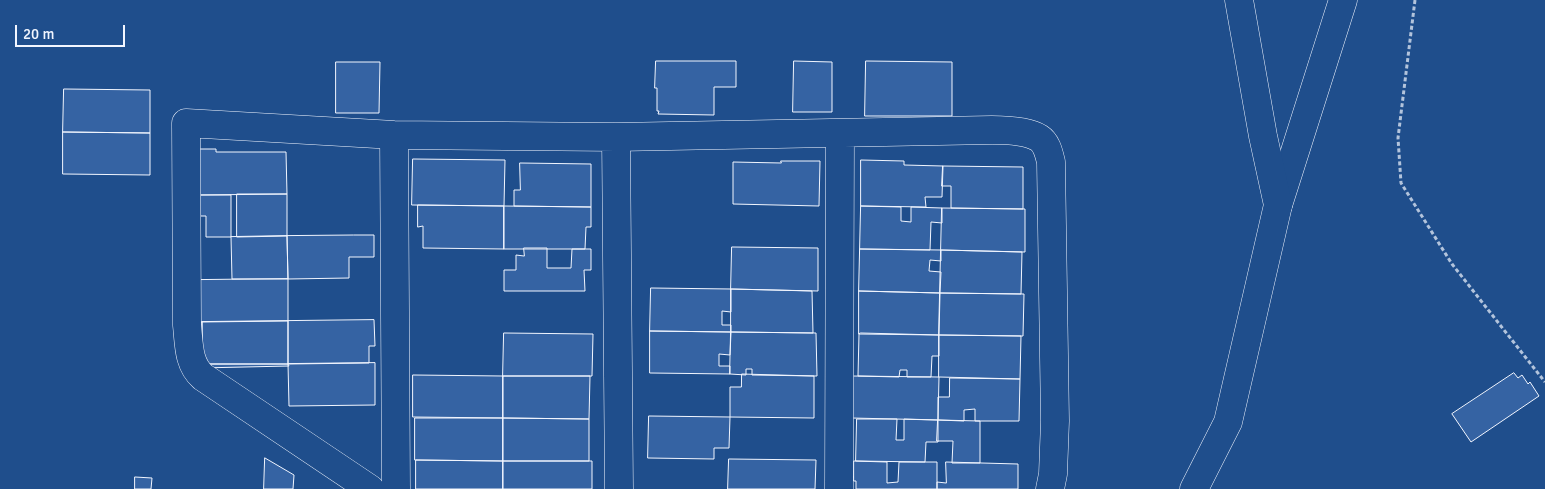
<!DOCTYPE html>
<style>
body{margin:0}
#map{position:relative;width:1545px;height:489px;overflow:hidden;background:#1f4e8c;font-family:Signika,sans-serif}
canvas{display:block}
.scale{position:absolute;left:15px;top:25px;width:110px;height:22px;box-sizing:border-box;border:2px solid #f2f6ff;border-top:0;padding-left:6px;font-size:15px;line-height:18px;white-space:nowrap;color:#f2f6ff;-webkit-text-stroke:4px #1f4e8c;paint-order:stroke}
</style>
<div id="map">
<canvas width="1545" height="489"></canvas>
<div class="scale">20 m</div>
</div>
<script>
const ctx = document.querySelector('canvas').getContext('2d');
ctx.lineJoin = 'round';
function paint(path, color) { ctx.fillStyle = color; ctx.fill(path, 'evenodd'); }
function trace(path, color, width, dash) { ctx.strokeStyle = color; ctx.lineWidth = width; ctx.lineCap = dash ? 'butt' : 'round'; ctx.setLineDash(dash || []); ctx.stroke(path); }
const building = new Path2D(`
 M656,61H736V87H714V115L658,114L659,111H657V88H655Z
 M794,61L832,62V112H793Z
 M866,61L952,62V116H865Z
 M336,62H380L379,113H336Z
 M64,89L150,90V133L63,132Z
 M63,132L150,133V175L63,174Z
 M196,149H216V152H286L287,194L197,195Z
 M413,159L505,160L504,206L412,205Z
 M861,160L904,161V165L943,166L942,197H925L926,207L861,206Z
 M781,161H820L819,206L733,204V162L781,163Z
 M520,163L591,164V207L514,206V190H520Z
 M943,166L1023,167V209L951,208V186H942Z
 M237,194H287V236L237,237Z
 M200,195H231V237H206V216H201Z
 M418,205L504,206V249L423,248V226L418,227Z
 M504,206L591,207V227H586L585,249H504Z
 M861,206L901,207V221L911,222V207L942,208V223L931,222L930,250L860,249Z
 M942,208L1025,209V252L941,250Z
 M354,235H374V257H349V278L288,279L287,236Z
 M287,236L288,279H232L231,237Z
 M732,247L818,248V291L731,289Z
 M524,248H547V268H571L572,249H591V270H584L585,291H504V270H516V255L524,256Z
 M860,249L941,250V261L930,260L929,271L941,272L940,293L859,291Z
 M941,250L1022,252L1021,294L940,293Z
 M288,279V321L200,322L198,280Z
 M651,288L731,289V312L722,311V325H731V332L650,331Z
 M731,289L812,291L813,333L731,332Z
 M859,291L940,293L939,335L859,334Z
 M940,293L1024,294L1023,336L939,335Z
 M374,320L375,346H369V363L288,364V321Z
 M288,321V364H202V322Z
 M200,322H202V364H288L289,366L200,368Z
 M650,331L731,332L730,355L719,354V366H730V374L650,373Z
 M731,332L816,333L817,376L752,375V369H746V375L730,374Z
 M504,333L593,334L592,376H503Z
 M861,333L939,335V356H932L931,377H907V370H900L899,377L858,376L859,334Z
 M939,335L1021,336L1020,379L939,377Z
 M375,363V405L289,406L288,364Z
 M1514,373L1518,378L1522,375L1528,384L1530,382L1539,396L1471,442L1452,414Z
 M742,374L814,376V418L730,417V387H741Z
 M413,375L503,376V418L413,417Z
 M503,376H590L589,419L503,418Z
 M851,376L939,377L938,420L851,418Z
 M950,378L1020,379L1019,421H975V409L964,410V421L938,420V397H949Z
 M649,416L730,417L729,448H714V459L648,458Z
 M415,418H503V461L415,460Z
 M503,418L589,419V461H503Z
 M857,419H897L896,440H904V419L938,420V442H926L925,462L856,461Z
 M938,420L980,421V463H952L953,441H937Z
 M265,458L294,475L293,489H264Z
 M729,459L816,460L815,489H728Z
 M416,460L503,461V489H416Z
 M503,461H592V489H503Z
 M854,461L887,462V483L898,482L899,462H937V489H856V481H854Z
 M946,462L1018,464V489H937V482L946,483Z
 M135,477L152,478L151,489H135Z`);
paint(building, '#3563a3');
trace(building, '#f2f6ff', 1);
const minor = new Path2D(`
 M394,135L396,489
 M616,137L619,489
 M370,489L203,377C188,364 189,344 187,325L186,123L394,135L616,137L992,130C1005,130 1028,131 1039,138C1047,143 1049,154 1051,162L1055,421L1053,474L1050,489
 M839,489L840,133`);
const secondary = new Path2D(`
 M1278,205L1343,0`);
const primary = new Path2D(`
 M1194,489L1228,422L1278,205L1263,136L1239,0`);
trace(minor, '#f2f6ff', 29);
trace(secondary, '#f2f6ff', 29);
trace(primary, '#f2f6ff', 29);
trace(new Path2D(`
 M1415,0L1398,138L1401,183L1452,264L1545,382`), '#b3c4dc', 3, [4, 2.5]);
trace(minor, '#1f4e8c', 28);
trace(secondary, '#1f4e8c', 28);
trace(primary, '#1f4e8c', 28);
</script>
